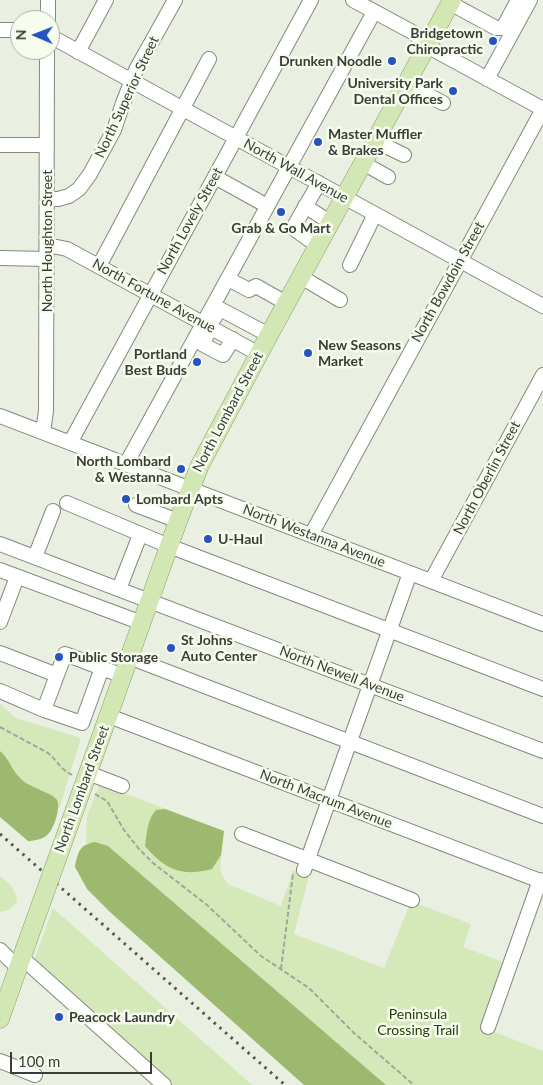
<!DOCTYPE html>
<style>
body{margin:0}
#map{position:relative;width:543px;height:1085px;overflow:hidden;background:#e9f0e1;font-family:Lato,sans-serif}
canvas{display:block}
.north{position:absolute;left:10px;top:10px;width:50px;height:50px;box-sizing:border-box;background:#f7fdee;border:1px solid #acb1a5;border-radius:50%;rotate:271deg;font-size:14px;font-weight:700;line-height:20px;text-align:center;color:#3b3e38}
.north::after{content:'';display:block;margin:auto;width:18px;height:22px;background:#2852c1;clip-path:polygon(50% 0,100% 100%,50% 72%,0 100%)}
.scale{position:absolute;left:10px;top:1052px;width:142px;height:22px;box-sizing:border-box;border:2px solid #3b3e38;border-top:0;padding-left:6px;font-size:15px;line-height:18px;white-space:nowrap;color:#3b3e38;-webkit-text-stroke:4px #f7fdee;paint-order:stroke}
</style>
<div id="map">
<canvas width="543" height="1085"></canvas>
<div class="north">N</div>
<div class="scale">100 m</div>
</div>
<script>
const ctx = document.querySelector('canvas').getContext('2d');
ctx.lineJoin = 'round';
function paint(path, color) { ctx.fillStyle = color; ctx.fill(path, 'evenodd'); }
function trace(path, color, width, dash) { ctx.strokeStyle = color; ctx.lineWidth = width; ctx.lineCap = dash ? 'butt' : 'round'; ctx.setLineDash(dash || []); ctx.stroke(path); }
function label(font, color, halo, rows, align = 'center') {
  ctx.font = font + ' Lato,sans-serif'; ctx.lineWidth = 5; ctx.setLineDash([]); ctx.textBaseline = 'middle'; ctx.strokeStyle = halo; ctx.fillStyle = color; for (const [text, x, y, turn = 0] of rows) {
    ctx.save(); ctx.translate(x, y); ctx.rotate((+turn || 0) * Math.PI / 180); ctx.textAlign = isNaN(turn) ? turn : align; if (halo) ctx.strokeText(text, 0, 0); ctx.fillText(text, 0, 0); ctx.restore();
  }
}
paint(new Path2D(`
 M0,704L16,718L81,738L59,809C54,789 35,792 21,780C19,777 2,755 0,751C0,747 0,712 0,704Z
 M100,784L224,831L220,868L222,875L228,884L281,906L293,870L309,876L294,934L384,968L411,901L471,924L463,947L503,962L482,1027L543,1051V1085H386L108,846L95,842L86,844L87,815Z
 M0,876C10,884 16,889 17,902L9,910L0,912Z
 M53,908L252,1085H171L33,963Z`), '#d5e8ba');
paint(new Path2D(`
 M0,751C9,758 12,771 21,779C30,788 53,793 57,800C61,807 54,828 49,833C45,839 34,841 28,841L0,817Z
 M165,809L224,831L221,855L212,869C182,877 165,870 145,846C147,833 147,820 156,810Z
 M95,842L108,846L386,1085H304L110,912L87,889L75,867C78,852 79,845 95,842Z`), '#9cb96f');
const minor = new Path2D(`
 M353,0L414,33L427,46L543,109
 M450,3L496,28H503L518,0
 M48,20V0
 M0,30H20
 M50,36L543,306
 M78,52L106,0
 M487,79L530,0
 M407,84L443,103
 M375,141L404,155
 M0,145H47
 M363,163L388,177
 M215,177L260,202
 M47,199H58L69,196L79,189L90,174L114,130L123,103L136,70L175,0
 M305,206L331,223
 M47,245L67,249L259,354
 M318,246L293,228L319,183
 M0,258L46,259
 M350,265L375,214
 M99,266L209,59
 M301,277L340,300
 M228,279L249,290L256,286L286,303
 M211,323L220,309L269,335
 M210,330L202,344L223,355L233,339
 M0,416L543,624
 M43,432L46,411L47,50
 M70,443L311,0
 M126,464L374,12
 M67,503L169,546L543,689
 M136,505L178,521
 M311,535L543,109
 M0,544L543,751
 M35,557L53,511
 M0,570L142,623
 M431,581L543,375
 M119,589L138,540
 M0,622L17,577
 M0,653L57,675L65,654L123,676
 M129,657L543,816
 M57,675L44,710L82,723L102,668
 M0,691L44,710
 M109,716L543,882
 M88,773L122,786
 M242,834L412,900
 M304,870L410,573
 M0,950L17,967
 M21,957L164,1085
 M488,1027L540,880
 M0,1061L35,1075`);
const major = new Path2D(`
 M75,809L178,521L200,465L269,335L452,0
 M0,1019L24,951`);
trace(minor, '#84897c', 16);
trace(major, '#8ba169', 19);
trace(new Path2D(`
 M0,727L48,753C57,760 61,771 73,775
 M95,794L107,801L124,830L139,849L153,863L207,905L261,956L309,988L354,1033L414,1085
 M281,969L293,874`), '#a1a69b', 2, [5, 2.5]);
trace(minor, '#fff', 14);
trace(major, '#d3e7b5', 18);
trace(new Path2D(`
 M0,834L285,1085`), '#565952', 3, [2.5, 5]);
const majorBridge = new Path2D(`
 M24,951L75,809`);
trace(majorBridge, '#8ba169', 19, []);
trace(majorBridge, '#d3e7b5', 18);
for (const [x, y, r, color] of [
 [493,41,5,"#2852c1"],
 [392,61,5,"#2852c1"],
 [453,91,5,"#2852c1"],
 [318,142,5,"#2852c1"],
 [281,212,5,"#2852c1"],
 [308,353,5,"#2852c1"],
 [197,362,5,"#2852c1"],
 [181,469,5,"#2852c1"],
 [126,499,5,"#2852c1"],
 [208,539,5,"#2852c1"],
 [171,648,5,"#2852c1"],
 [59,657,5,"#2852c1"],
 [59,1017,5,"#2852c1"]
]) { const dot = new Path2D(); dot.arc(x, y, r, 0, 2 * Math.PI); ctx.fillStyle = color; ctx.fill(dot); trace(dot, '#f7fdee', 2); }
label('bold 14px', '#3b3e38', '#f7fdee', [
 ["Bridgetown",483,33,"right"],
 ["Chiropractic",483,49,"right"],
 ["Drunken Noodle",382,61,"right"],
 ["University Park",443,83,"right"],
 ["Dental Offices",443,99,"right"],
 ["Master Muffler",328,134],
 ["& Brakes",328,150],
 ["Grab & Go Mart",281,228,"center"],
 ["New Seasons",318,345],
 ["Market",318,361],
 ["Portland",187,354,"right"],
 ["Best Buds",187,370,"right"],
 ["North Lombard",171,461,"right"],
 ["& Westanna",171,477,"right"],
 ["Lombard Apts",136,499],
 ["U-Haul",218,539],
 ["St Johns",181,640],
 ["Auto Center",181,656],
 ["Public Storage",69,657],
 ["Peacock Laundry",69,1017]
], 'left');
label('14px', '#3b3e38', '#f7fdee', [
 ["North Superior Street",127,97,-65],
 ["North Wall Avenue",296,171,29],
 ["North Lovely Street",190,221,-61],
 ["North Houghton Street",47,241,-90],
 ["North Bowdoin Street",448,282,-61],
 ["North Fortune Avenue",154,296,29],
 ["North Lombard Street",228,412,-62],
 ["North Oberlin Street",487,478,-62],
 ["North Westanna Avenue",314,536,21],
 ["North Newell Avenue",342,674,21],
 ["North Lombard Street",82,789,-70],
 ["North Macrum Avenue",326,799,21]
]);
label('14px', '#2b3d04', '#f7fdee', [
 ["Peninsula",418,1014],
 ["Crossing Trail",418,1030]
]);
</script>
